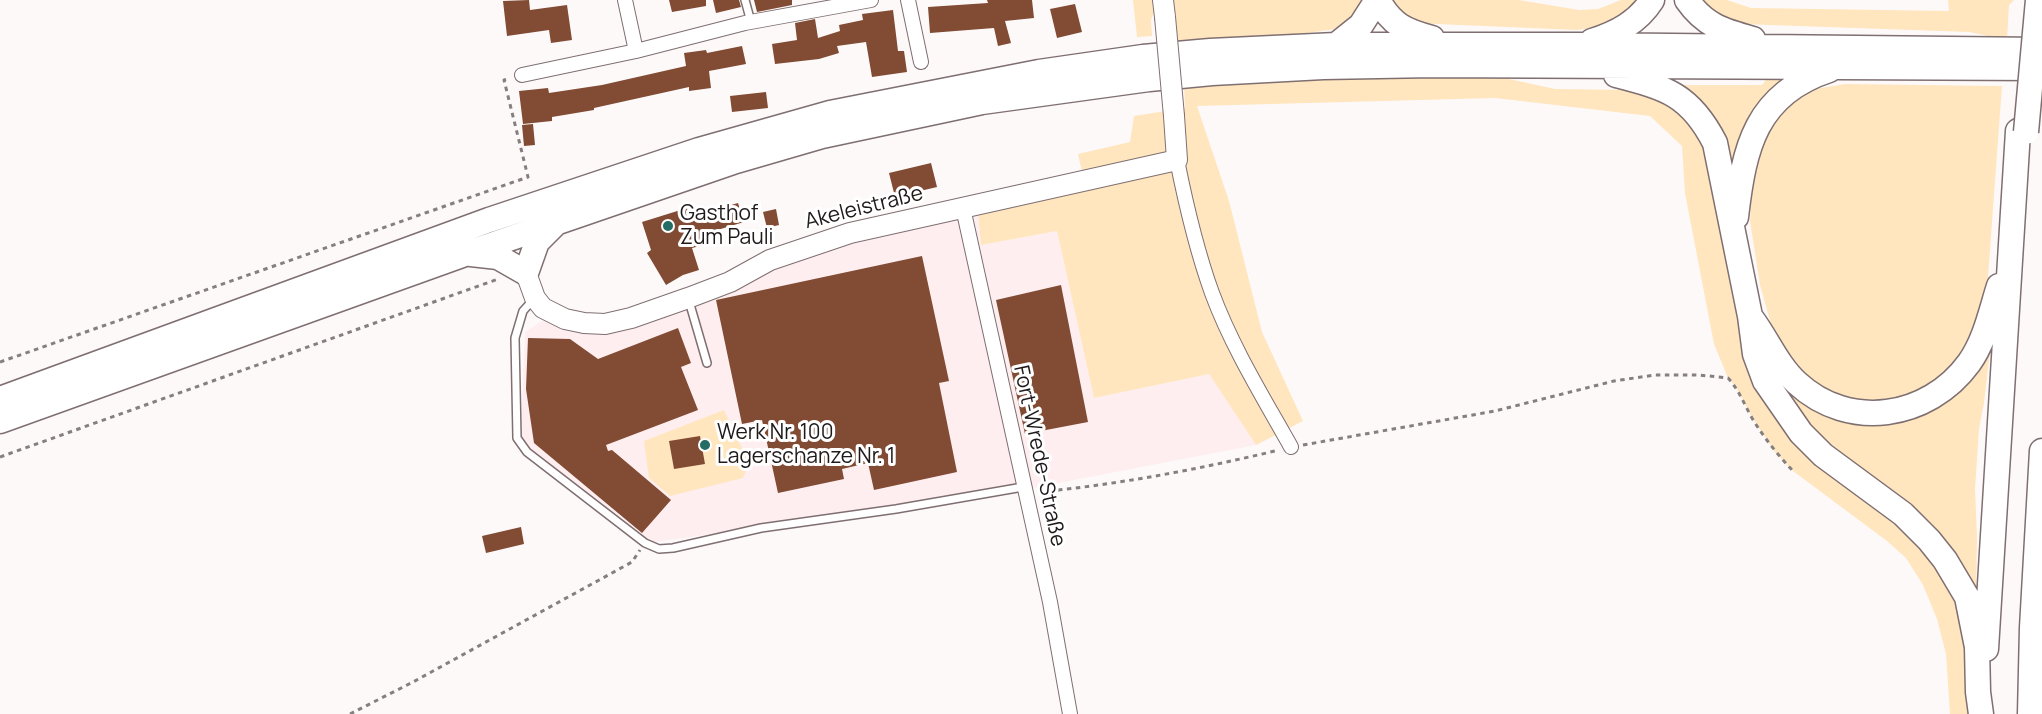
<!DOCTYPE html>
<meta charset="utf-8">
<style>
body{margin:0}
canvas{display:block;background:#fdf9f9}
</style>
<canvas width="2042" height="714"></canvas>
<script>
const ctx = document.querySelector('canvas').getContext('2d');
ctx.lineJoin = 'round';
function paint(path, color) { ctx.fillStyle = color; ctx.fill(path, 'evenodd'); }
function trace(path, color, width, dash) { ctx.strokeStyle = color; ctx.lineWidth = width; ctx.lineCap = dash ? 'butt' : 'round'; ctx.setLineDash(dash || []); ctx.stroke(path); }
function label(font, color, halo, rows, align = 'center') {
  ctx.font = font + ' Manrope,sans-serif'; ctx.lineWidth = 6; ctx.setLineDash([]); ctx.textBaseline = 'middle'; ctx.strokeStyle = halo; ctx.fillStyle = color; for (const [text, x, y, turn = 0] of rows) {
    ctx.save(); ctx.translate(x, y); ctx.rotate((+turn || 0) * Math.PI / 180); ctx.textAlign = isNaN(turn) ? turn : align; if (halo) ctx.strokeText(text, 0, 0); ctx.fillText(text, 0, 0); ctx.restore();
  }
}
paint(new Path2D(`
 M978,213L981,245L1057,231L1094,398L1209,374L1256,445L1027,489L641,544L520,452L525,332L542,321L561,326L595,331L800,256Z`), '#feeef0');
paint(new Path2D(`
 M1133,0H1155L1154,12L1151,20L1152,36L1137,37Z
 M1173,0H1365L1364,7L1337,29L1284,36L1176,42Z
 M1389,0H1519L1579,10L1598,9L1621,0H1646L1600,27L1577,30L1413,23Z
 M1699,0H1727L1751,8L1949,11L1948,0H2014L2009,5L2007,40L1969,32L1741,24L1721,18Z
 M1416,76H1495L1555,89L1631,90L1659,95L1688,115L1711,158L1737,319L1744,347L1757,384L1922,541L1961,601L1971,714H1950L1946,654L1937,619L1923,585L1906,558L1887,541L1793,471L1775,452L1753,419L1736,387L1728,378L1714,344L1685,193L1682,146L1650,116L1495,98L1197,106L1229,201L1262,332L1303,421L1256,445L1209,374L1094,398L1057,231L981,245L978,213L1086,190L1078,154L1130,142L1134,116L1185,108L1184,84Z
 M1769,76H1798L1736,188L1676,85H1762Z
 M1845,84L2002,86L1986,304L1978,335L1948,379L1886,404L1832,398L1798,373L1774,335L1760,285L1750,221L1753,172L1766,130L1783,106L1809,90Z
 M1990,351L1984,403L1979,429L1975,489L1977,536L1976,595L1860,474L1786,404L1776,369L1892,420Z
 M724,410L749,463L743,478L670,496L649,478L644,441Z`), '#ffe6bf');
paint(new Path2D(`
 M529,0L530,10L567,5L572,40L551,43L549,30L507,36L503,1Z
 M669,0H706V6L672,12Z
 M713,0H739L741,7L716,13Z
 M754,0H792V5L757,12Z
 M987,0H1032L1034,18L1005,21L1011,43L998,46L994,28L930,33L928,7L988,3Z
 M1075,4L1082,32L1057,38L1050,9Z
 M893,10L898,51H904L907,72L872,77L866,42L837,46L839,53L819,59L775,64L772,44L797,40L795,23L815,19L818,38L840,31L839,25L863,20L862,14Z
 M742,46L746,64L709,71L711,88L689,91V87L594,108V110L552,117V121L523,124L519,91L548,88L549,93L602,85L686,66L684,53L706,50L707,53Z
 M766,92L768,108L732,112L730,96Z
 M533,124L535,145L524,146L522,125Z
 M931,163L937,187L895,197L889,173Z
 M738,203L744,222L714,231L716,242L692,248L699,270L683,275L666,285L647,253L651,250L642,222L687,208L690,217Z
 M776,209L779,225L767,228L763,212Z
 M922,256L949,381L939,383L957,472L874,490L868,463L842,469L844,479L778,493L762,420L742,424L716,300Z
 M1061,285L1088,422L1025,434L996,300Z
 M678,328L691,363L681,367L698,410L606,445L608,451L612,450L671,500L642,533L534,443L526,389L528,338L570,339L598,359Z
 M700,436L705,464L674,469L669,441Z
 M521,527L524,544L486,553L482,536Z`), '#814b34');
const lane = new Path2D(`
 M745,0L751,22
 M533,300L523,311L515,338L517,438L527,452L645,543L659,549L673,548L761,528L896,509L1023,487
 M689,301L707,363`);
const street = new Path2D(`
 M625,0L636,51
 M908,0L921,62
 M522,75L636,51L745,23L871,0
 M1177,160C1186,205 1196,249 1212,293C1232,347 1263,397 1291,447
 M963,208L1050,602L1070,714`);
const secondary = new Path2D(`
 M1163,0L1165,17
 M526,273L535,298L543,308L565,319L584,323L605,324L631,318L688,298L730,282L770,260L850,233L1177,160L1174,116`);
const highway = new Path2D(`
 M1378,0C1392,25 1405,31 1432,38
 M1687,0C1705,26 1724,31 1753,39
 M1592,41C1617,33 1638,22 1652,0
 M1336,45L1361,25L1377,0
 M1616,75C1666,88 1690,94 1715,143L1750,316L1755,354L1765,381L1801,433L1823,455L1903,514L1929,540L1945,560L1967,597L1977,647L1978,692L1981,714
 M1736,217C1744,147 1756,94 1829,70
 M471,254L498,257L526,273L537,242L555,224
 M1752,319C1767,339 1778,366 1797,383C1849,431 1928,419 1969,363C1985,341 1991,311 1999,286
 M0,399L489,220L699,150L830,113L1039,72L1143,57L1210,51L1336,45H1579L2042,50
 M0,421L465,254L736,161L822,136L982,102L1149,79L1212,73L1323,67L1433,65L2042,68
 M1986,649L2018,131
 M2030,714L2032,628L2042,451`);
trace(lane, '#7f6f71', 10);
trace(street, '#7f6f71', 16);
trace(secondary, '#7f6f71', 22);
trace(highway, '#7f6f71', 27);
trace(new Path2D(`
 M0,362L528,177L504,80L509,79
 M1303,445L1495,411L1614,381L1655,375H1699L1728,378C1739,390 1744,404 1752,418C1764,438 1778,455 1793,471
 M0,457L498,279
 M1040,492C1121,484 1200,469 1279,450
 M350,714L413,682L632,562L640,550`), '#857f80', 3, [4.5, 4.5]);
trace(lane, '#fff', 7);
trace(street, '#fff', 14);
trace(secondary, '#fff', 20);
trace(highway, '#fff', 24);
const secondaryBridge = new Path2D(`
 M1165,17L1174,116`);
const highwayBridge = new Path2D(`
 M2026,132L2038,0`);
trace(secondaryBridge, '#7f6f71', 22, []);
trace(highwayBridge, '#7f6f71', 27, []);
trace(secondaryBridge, '#fff', 20);
trace(highwayBridge, '#fff', 24);
for (const [x, y, r, color] of [
 [668,226,6,"#246c64"],
 [705,445,6,"#246c64"]
]) { const dot = new Path2D(); dot.arc(x, y, r, 0, 2 * Math.PI); ctx.fillStyle = color; ctx.fill(dot); trace(dot, '#fff', 2); }
label('21px', '#1f191a', '#fff', [
 ["Akeleistraße",864,208,-14],
 ["Fort-Wrede-Straße",1039,456,78]
]);
label('21px', '#1f191a', '#fff', [
 ["Gasthof",680,214],
 ["Zum Pauli",680,238],
 ["Werk Nr. 100",717,433],
 ["Lagerschanze Nr. 1",717,457]
], 'left');
</script>
